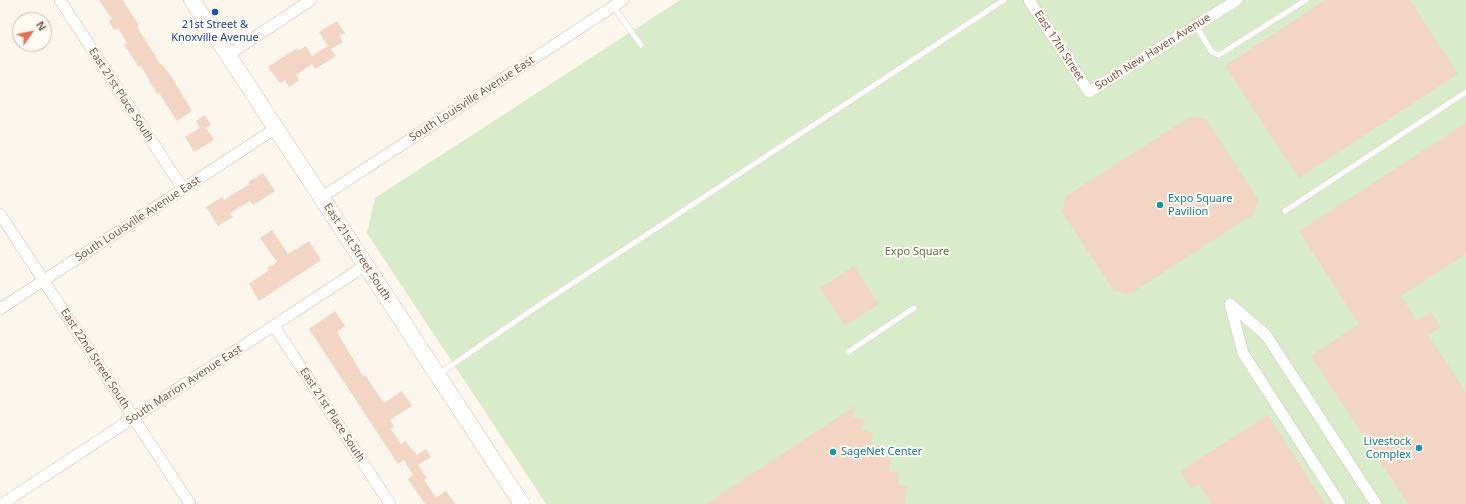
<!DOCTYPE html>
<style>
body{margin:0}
#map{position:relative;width:1466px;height:504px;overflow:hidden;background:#fdf6ec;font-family:"Noto Sans",sans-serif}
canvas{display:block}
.north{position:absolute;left:12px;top:12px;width:40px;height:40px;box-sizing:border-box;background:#fffaf3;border:1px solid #cabbb1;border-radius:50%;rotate:57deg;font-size:11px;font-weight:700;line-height:16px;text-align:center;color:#7a5c4d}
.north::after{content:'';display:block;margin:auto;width:14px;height:18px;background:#e76f51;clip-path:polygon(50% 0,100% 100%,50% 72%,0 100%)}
</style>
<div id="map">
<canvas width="1466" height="504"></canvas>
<div class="north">N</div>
</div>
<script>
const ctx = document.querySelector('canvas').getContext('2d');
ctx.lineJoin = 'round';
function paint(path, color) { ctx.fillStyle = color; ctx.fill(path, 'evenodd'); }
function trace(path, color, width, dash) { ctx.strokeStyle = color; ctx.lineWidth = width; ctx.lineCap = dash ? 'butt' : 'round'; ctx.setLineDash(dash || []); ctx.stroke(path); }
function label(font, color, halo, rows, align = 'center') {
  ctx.font = font + ' "Noto Sans",sans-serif'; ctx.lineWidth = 4; ctx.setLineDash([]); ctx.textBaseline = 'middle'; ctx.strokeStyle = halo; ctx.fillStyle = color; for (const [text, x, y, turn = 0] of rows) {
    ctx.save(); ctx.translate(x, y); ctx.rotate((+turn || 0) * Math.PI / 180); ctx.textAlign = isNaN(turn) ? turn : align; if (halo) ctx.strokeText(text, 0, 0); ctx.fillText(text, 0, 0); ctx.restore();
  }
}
paint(new Path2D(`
 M680,0H1466V504H546L367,233L375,198Z`), '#d8ecc9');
paint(new Path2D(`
 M99,0H123L139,26L137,27L161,65L162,64L171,76L192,111L177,121L159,93L157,94L141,66L139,67L124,45L127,43L118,28L114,30L109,21L112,19Z
 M1325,0H1410L1458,74L1299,178L1225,66Z
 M337,21L345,33L339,36L343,42L331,49L336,56L315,69L312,64L296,75L299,80L289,87L285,80L280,83L268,67L297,48L298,51L306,46L312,56L328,46L319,32Z
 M205,115L211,125L206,128L214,140L194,152L185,137L200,128L196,121Z
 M1190,117L1206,119L1258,199L1254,214L1130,294L1114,291L1062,212L1066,196Z
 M1466,123V254L1401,296L1417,321L1431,312L1441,327L1428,335L1466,392V504H1408L1311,356L1359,324L1299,231Z
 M263,173L275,191L253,205L250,201L230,213L233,217L218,226L206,207L222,197L224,200L250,184L248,182Z
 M272,230L288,254L309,241L321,260L259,301L249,284L269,270L267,268L277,262L260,238Z
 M854,266L879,304L845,326L820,288Z
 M335,311L345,326L337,332L363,376L365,375L384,403L402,391L412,406L390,420L394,427L391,429L401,444L405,441L417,455L426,449L431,457L418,465L427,478L424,480L436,498L446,491L455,504H425L408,479L413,475L404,460L398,464L309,329Z
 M855,406L853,417L864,420L862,430L873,433L871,444L882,446L880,457L891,459L889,471L899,473L897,484L908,486L905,504H706Z
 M1268,415L1325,504H1212L1199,484L1191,489L1180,471Z`), '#f3d5c3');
const service = new Path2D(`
 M613,6L641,45
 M1196,26L1212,52L1219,55L1306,0
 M1285,211L1466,92
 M848,352L914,308
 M439,374L535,308L1004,0`);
const minor = new Path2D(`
 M60,0L183,189
 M1029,0L1089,92L1237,0
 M228,55L311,0
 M322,197L623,0
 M0,214L190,504
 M1230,304L1266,335L1376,504
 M1230,304L1243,353L1340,504
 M0,309L276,128
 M274,326L390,504
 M2,504L366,265`);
const secondary = new Path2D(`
 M192,0L522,504`);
trace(service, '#d1beb0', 6);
trace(minor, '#d1beb0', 12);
trace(secondary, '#d6c0b0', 17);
trace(service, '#fff', 5.5);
trace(minor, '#fff', 11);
trace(secondary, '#fff', 16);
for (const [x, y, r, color] of [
 [215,12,4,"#1a4fb4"],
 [1160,205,4,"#0f9aa8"],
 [1419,448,4,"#0f9aa8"],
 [833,452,4,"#0f9aa8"]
]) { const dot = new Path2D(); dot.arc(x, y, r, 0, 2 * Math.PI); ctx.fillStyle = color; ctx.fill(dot); trace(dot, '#fffaf3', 1.5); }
label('11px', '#164399', '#fffaf3', [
 ["21st Street &",215,25],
 ["Knoxville Avenue",215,38]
]);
label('11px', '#7a5c4d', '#fffaf3', [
 ["East 17th Street",1059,46,57],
 ["South New Haven Avenue",1153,52,-32],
 ["East 21st Place South",121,95,57],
 ["South Louisville Avenue East",472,99,-33],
 ["South Louisville Avenue East",138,219,-33],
 ["East 21st Street South",357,252,57],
 ["East 22nd Street South",95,359,57],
 ["South Marion Avenue East",184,385,-33],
 ["East 21st Place South",332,415,57]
]);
label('11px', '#0d838f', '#fffaf3', [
 ["Expo Square",1168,199],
 ["Pavilion",1168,212],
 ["Livestock",1411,442,"right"],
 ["Complex",1411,455,"right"],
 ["SageNet Center",841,452]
], 'left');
label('11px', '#537a41', '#fffaf3', [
 ["Expo Square",917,252]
]);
</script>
